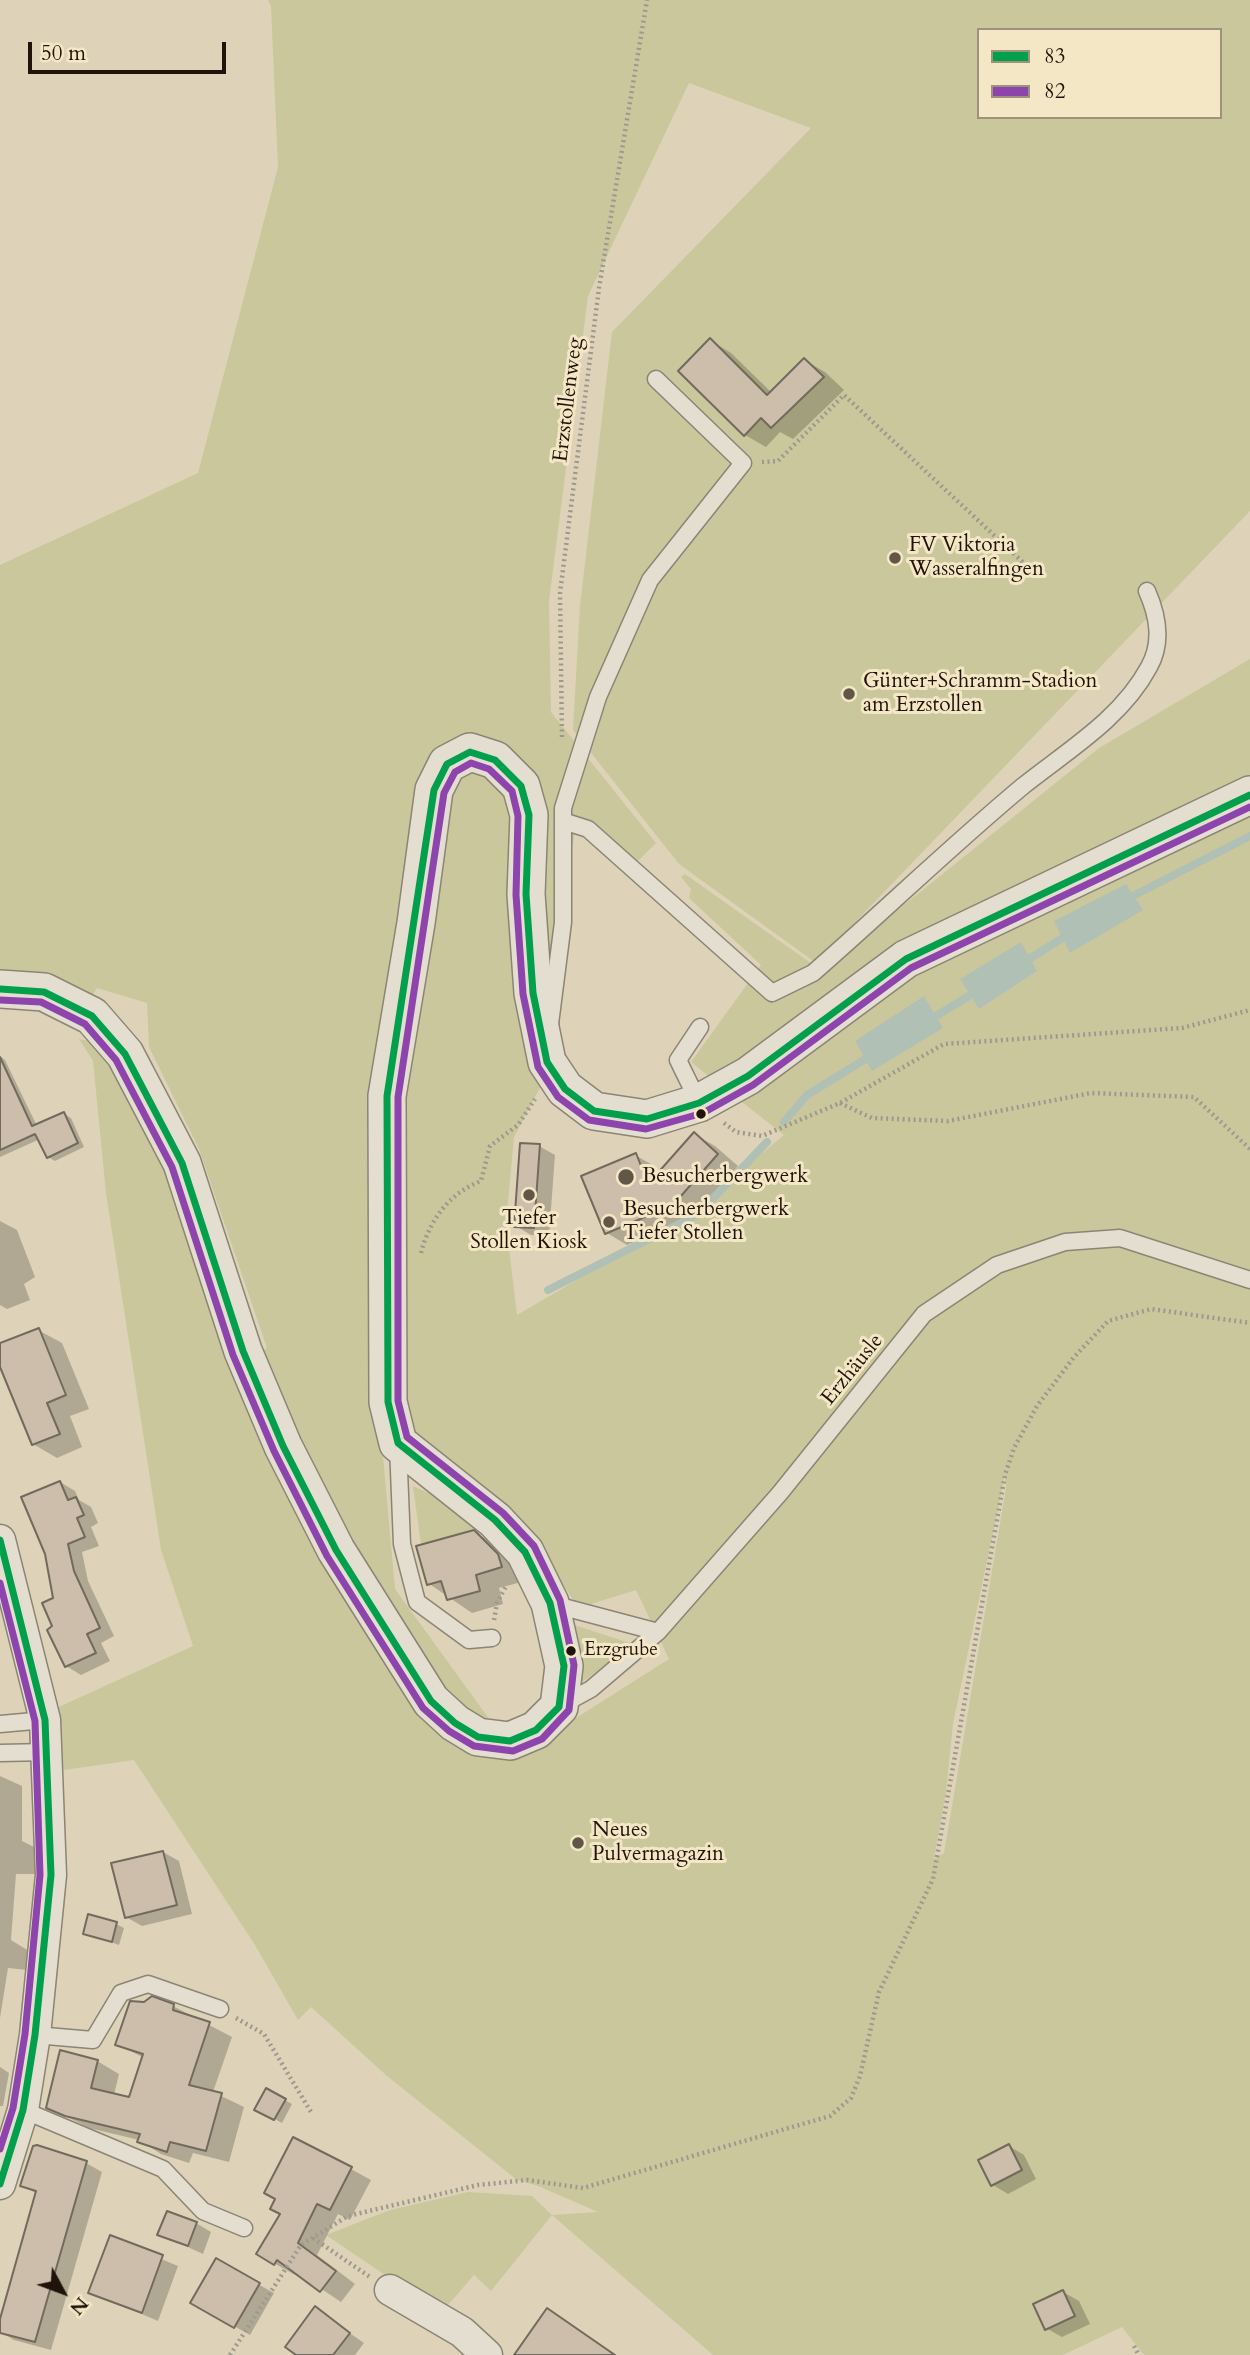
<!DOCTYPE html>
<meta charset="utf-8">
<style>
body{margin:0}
#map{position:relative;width:1250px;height:2355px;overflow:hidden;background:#ded3b8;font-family:Cardo,serif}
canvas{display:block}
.legend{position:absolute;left:977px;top:28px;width:245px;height:91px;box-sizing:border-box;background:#f4e7c6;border:2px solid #9f927b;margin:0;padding:9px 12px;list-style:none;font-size:21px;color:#20130a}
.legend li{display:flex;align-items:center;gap:14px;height:35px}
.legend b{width:35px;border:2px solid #9f927b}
.north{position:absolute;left:28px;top:2257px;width:70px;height:70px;-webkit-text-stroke:5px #f4e7c6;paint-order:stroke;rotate:131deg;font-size:19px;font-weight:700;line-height:28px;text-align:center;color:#20130a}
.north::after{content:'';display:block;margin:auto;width:24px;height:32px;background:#20130a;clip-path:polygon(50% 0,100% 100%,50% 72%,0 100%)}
.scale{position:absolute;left:28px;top:42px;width:198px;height:32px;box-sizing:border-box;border:4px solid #20130a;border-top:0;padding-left:9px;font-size:21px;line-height:24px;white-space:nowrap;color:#20130a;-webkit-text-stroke:5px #f4e7c6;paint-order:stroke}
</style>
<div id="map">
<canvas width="1250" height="2355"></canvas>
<ul class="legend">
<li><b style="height:9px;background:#029f4d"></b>83</li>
<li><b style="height:9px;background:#8e44ad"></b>82</li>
</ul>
<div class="north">N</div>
<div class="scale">50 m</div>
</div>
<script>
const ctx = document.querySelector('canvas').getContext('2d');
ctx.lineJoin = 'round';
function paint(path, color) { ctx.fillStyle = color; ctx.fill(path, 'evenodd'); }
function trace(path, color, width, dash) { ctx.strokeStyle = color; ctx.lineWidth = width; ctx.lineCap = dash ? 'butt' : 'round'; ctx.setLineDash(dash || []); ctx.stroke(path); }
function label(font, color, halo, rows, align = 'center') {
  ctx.font = font + ' Cardo,serif'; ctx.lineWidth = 6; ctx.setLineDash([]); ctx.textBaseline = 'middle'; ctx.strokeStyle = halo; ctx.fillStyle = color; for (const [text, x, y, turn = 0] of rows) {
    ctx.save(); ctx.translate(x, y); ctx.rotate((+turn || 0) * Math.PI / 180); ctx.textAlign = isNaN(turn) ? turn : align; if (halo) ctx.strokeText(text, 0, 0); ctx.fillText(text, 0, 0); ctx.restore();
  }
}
paint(new Path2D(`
 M268,0H1250V511L816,963L679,864L573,730L580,606L612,332L811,128L689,83L588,296L549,601L551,712L656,843L638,861L590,821L577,819L551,978L545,1078L514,1137L506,1223L517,1315L683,1218L784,1135L691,1062L761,965L689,898L691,889L681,877L685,874L822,971L1099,748L1250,659V2355H1144L1122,2327L1063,2355H713L552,2215L491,2291L474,2275L441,2313L326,2235L390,2210L468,2192L532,2196L552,2215L598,2212L538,2186L517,2180L387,2076L311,2007L298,2020L255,1945L134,1760L64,1770L52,1710L193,1646L161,1550L106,1193L93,1061L79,1039L100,1043L175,1181L237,1367L267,1348L199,1149L149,1047L147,1003L97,988L90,999L0,975V565L198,473L278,167L271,7ZM979,30H1220V117H979ZM381,1434L532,1535L578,1608L636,1590L669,1659L516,1756L395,1589ZM1005,1475L1006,1488L944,1853L934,1859L946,1792L953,1724Z
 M413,1486L458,1506L484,1528L421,1545Z
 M568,1623L633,1644L580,1684Z`), '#cbc79c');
paint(new Path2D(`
 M1126,884L1143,910L1070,953L1054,921Z
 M1021,942L1037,971L979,1009L960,979Z
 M924,996L943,1028L872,1071L855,1041Z`), '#b1c0b4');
paint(new Path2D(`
 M710,340L731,353L772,393L804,360L825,372L844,390L793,439L780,432L766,447L745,435Z
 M0,1056L5,1060L37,1126L64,1114L71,1118L84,1147L55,1161L48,1157L40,1139L0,1157Z
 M694,1134L715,1146L738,1166L694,1217L627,1245L607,1233L635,1155L656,1167L659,1174Z
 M539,1146L555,1155L549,1236L531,1235L516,1226Z
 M0,1221L17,1230L35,1277L24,1284L30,1300L7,1309L0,1305Z
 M38,1330L62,1343L89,1409L70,1416L82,1447L57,1458L33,1444L0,1362V1345Z
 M60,1482L75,1491L79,1500L91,1507L98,1523L91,1527L99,1546L82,1552L88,1581L114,1636L101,1643L110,1661L81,1675L66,1666L55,1627Z
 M474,1532L498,1546L525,1581L499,1588L503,1604L472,1613L428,1583Z
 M0,1776L22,1786V1841L36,1848L35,1874H16L11,1940L29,1951L27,1970L8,1968L0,2018Z
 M163,1852L179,1861L192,1914L142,1926L126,1917Z
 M116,1924L124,1928L119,1945L85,1933Z
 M173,2006L232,2037L213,2092L244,2107L229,2162L193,2153L189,2163L161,2154L139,2140L89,2128L48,2107L97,2061L119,2074L114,2095L130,2099L144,2058L117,2044Z
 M0,2067L9,2073L3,2106H0Z
 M267,2090L292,2104L282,2123L257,2109Z
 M1009,2146L1024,2155L1036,2179L1008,2194L993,2185Z
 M86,2163L102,2172L51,2350L14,2340L0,2332V2325L37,2194L22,2185Z
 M351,2169L371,2180L350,2220L338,2214L317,2255L355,2284L341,2302L296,2272L295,2275L258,2254L282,2214L277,2198Z
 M196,2223L211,2232L203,2254L159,2234Z
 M111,2238L178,2266L158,2321L90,2292Z
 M216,2261L274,2293L250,2335L193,2303Z
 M1063,2292L1079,2301L1090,2324L1062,2337L1046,2328Z
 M315,2309L364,2343L355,2355H299Z`), '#0003');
trace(new Path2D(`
 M1125,900L1250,836
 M1021,964L1069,934
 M928,1021L977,991
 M784,1122L807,1095L872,1055
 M548,1290L697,1215L767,1142`), '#b1c0b4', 8);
const building = new Path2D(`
 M710,338L767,395L804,358L824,377L771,428L761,418L744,436L678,371Z
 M0,1057L32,1126L64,1112L78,1143L47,1158L35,1134L0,1150Z
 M694,1132L718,1154L673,1205L605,1234L581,1176L636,1153L648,1184Z
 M520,1143L540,1144L534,1228L514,1227Z
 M39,1328L66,1395L47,1403L60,1434L32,1445L0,1367V1343Z
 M60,1481L68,1500L76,1497L84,1515L77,1518L85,1537L68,1544L74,1571L100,1628L87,1634L96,1653L65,1667L47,1630L52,1626L42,1603L53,1598L45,1554L21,1497Z
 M474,1530L498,1554L502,1567L476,1575L480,1591L447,1600L441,1581L427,1585L416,1546Z
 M163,1851L177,1905L125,1918L111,1863Z
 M88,1914L117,1922L112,1942L83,1934Z
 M152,1996L174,2004L173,2010L210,2022L189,2085L222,2093L206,2151L170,2142L167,2152L137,2142L140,2134L65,2116L46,2108L60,2050L98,2060L91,2088L129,2097L143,2054L115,2045L130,2001L144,2002Z
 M266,2088L286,2099L274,2120L254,2110Z
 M293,2137L352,2167L330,2210L317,2204L298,2243L336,2271L320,2292L277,2260L274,2265L256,2254L280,2214L270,2209L275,2199L264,2193Z
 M1009,2144L1022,2170L991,2186L978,2160Z
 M37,2145L87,2161L35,2342L0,2333V2319L36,2191L20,2186L33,2146Z
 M167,2211L197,2222L188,2246L157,2235Z
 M110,2235L163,2255L142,2313L88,2293Z
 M216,2258L260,2283L234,2328L190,2303Z
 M1063,2290L1075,2316L1045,2330L1033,2304Z
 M315,2306L350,2333L333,2355H296L285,2347Z
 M547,2308L615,2355H514Z`);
paint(building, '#ccbeab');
trace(building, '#726a5c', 2);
const service = new Path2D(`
 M563,821L588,829L772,993L813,973C883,912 951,846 1023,786C1068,750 1121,719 1149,667C1163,642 1158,616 1147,591
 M550,1024L563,922V808L598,697L650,580L743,463L656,379
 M699,1103L678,1060L700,1027
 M398,1446L402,1544L417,1602L469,1640L492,1638
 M552,1604L658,1632L780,1493L924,1314L997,1265L1065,1242L1120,1238L1250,1280
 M560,1706L591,1689L658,1632
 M0,1724L45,1720
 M0,1753L48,1752
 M35,2035L93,2040L121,1993L148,1984L220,2009
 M23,2110L163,2169L203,2211L244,2228`);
const minor = new Path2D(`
 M0,1540L45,1720L51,1875L35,2035L23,2110L0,2184
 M390,2290L462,2332L487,2355`);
const tertiary = new Path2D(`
 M0,989L44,992L92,1016L125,1054L182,1163L243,1351L283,1446L336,1550L431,1701L455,1723L478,1737L510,1741L536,1730L559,1707L564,1666L550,1603L525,1552L495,1520L398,1443L388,1402L387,1096L416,923L434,790L447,764L470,752L495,760L521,786L529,815L526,894L533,993L547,1062L565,1089L594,1111L647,1119L699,1103L748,1076L906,959L1250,795`);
trace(service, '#8c8474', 19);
trace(minor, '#8c8474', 33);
trace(tertiary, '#8c8474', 40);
trace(new Path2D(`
 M762,462L778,461L844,395L1028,567L1043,569
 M562,737L560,593L599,288L647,0
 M840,1103L872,1118L948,1121L1091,1093L1194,1097L1250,1149
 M724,1123L736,1132L762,1136L840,1103L944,1044L1182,1028L1250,1010
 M421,1253C429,1221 449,1193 481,1181L490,1146L518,1125L535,1099
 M494,1620L497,1603L506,1586
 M236,2018L264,2034L311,2112
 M313,2238L370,2277
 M1134,2346L1139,2355
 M230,2355L301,2245L348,2216L478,2185L527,2180L583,2188L830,2116L851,2098L860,2076L879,1992L933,1879L1005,1475L1014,1448L1037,1406L1074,1357L1108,1321L1151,1309L1250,1323`), '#9e998e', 4.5, [2, 3.5]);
trace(service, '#e4ded1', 16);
trace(minor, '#e4ded1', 30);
trace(tertiary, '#e4ded1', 37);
trace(new Path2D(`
 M0,989L44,992L92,1016L125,1054L182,1163L243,1351L283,1446L336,1550L431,1701L455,1723L478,1737L510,1741L536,1730L559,1707L564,1666L550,1603L525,1552L495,1520L398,1443L388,1402L387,1096L434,790L447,764L470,752L495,760L521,786L529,815L526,894L533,993L547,1062L565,1089L594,1111L647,1119L699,1103L748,1076L906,959L1250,795
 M0,1540L45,1720L51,1875L35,2035L23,2110L0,2184`), '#029f4d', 7);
trace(new Path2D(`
 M0,1000L41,1002L85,1024L116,1060L172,1167L233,1355L274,1451L327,1556L423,1708L449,1731L474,1746L513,1751L542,1739L569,1710L574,1665L560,1600L534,1546L503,1513L407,1437L398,1401V1097L444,793L455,772L471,763L489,769L512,791L518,816L516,895L523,994L538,1067L558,1097L589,1120L646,1129L703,1113L753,1085L911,968L1250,807
 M0,1583L35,1721L40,1875L25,2034L13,2108L0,2149`), '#8e44ad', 7);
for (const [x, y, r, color] of [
 [895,558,7,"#625647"],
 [849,694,7,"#625647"],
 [701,1114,6,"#20130a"],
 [626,1177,9,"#625647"],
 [529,1195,7,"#625647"],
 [609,1222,7,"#625647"],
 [571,1651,6,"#20130a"],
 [578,1843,7,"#625647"]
]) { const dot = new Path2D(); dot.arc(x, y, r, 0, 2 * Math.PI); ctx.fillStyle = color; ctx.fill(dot); trace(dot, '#f4e7c6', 2.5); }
label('19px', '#20130a', '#f4e7c6', [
 ["Erzgrube",584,1651]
], 'left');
label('21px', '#20130a', '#f4e7c6', [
 ["Erzstollenweg",569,400,-83],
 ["Erzhäusle",853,1370,-51]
]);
label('21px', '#20130a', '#f4e7c6', [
 ["FV Viktoria",909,546],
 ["Wasseralfingen",909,570],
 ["Günter+Schramm-Stadion",863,682],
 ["am Erzstollen",863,706],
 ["Besucherbergwerk",642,1177],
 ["Besucherbergwerk",623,1210],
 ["Tiefer Stollen",623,1234],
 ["Tiefer",529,1219,"center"],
 ["Stollen Kiosk",529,1243,"center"],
 ["Neues",592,1831],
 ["Pulvermagazin",592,1855]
], 'left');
</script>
